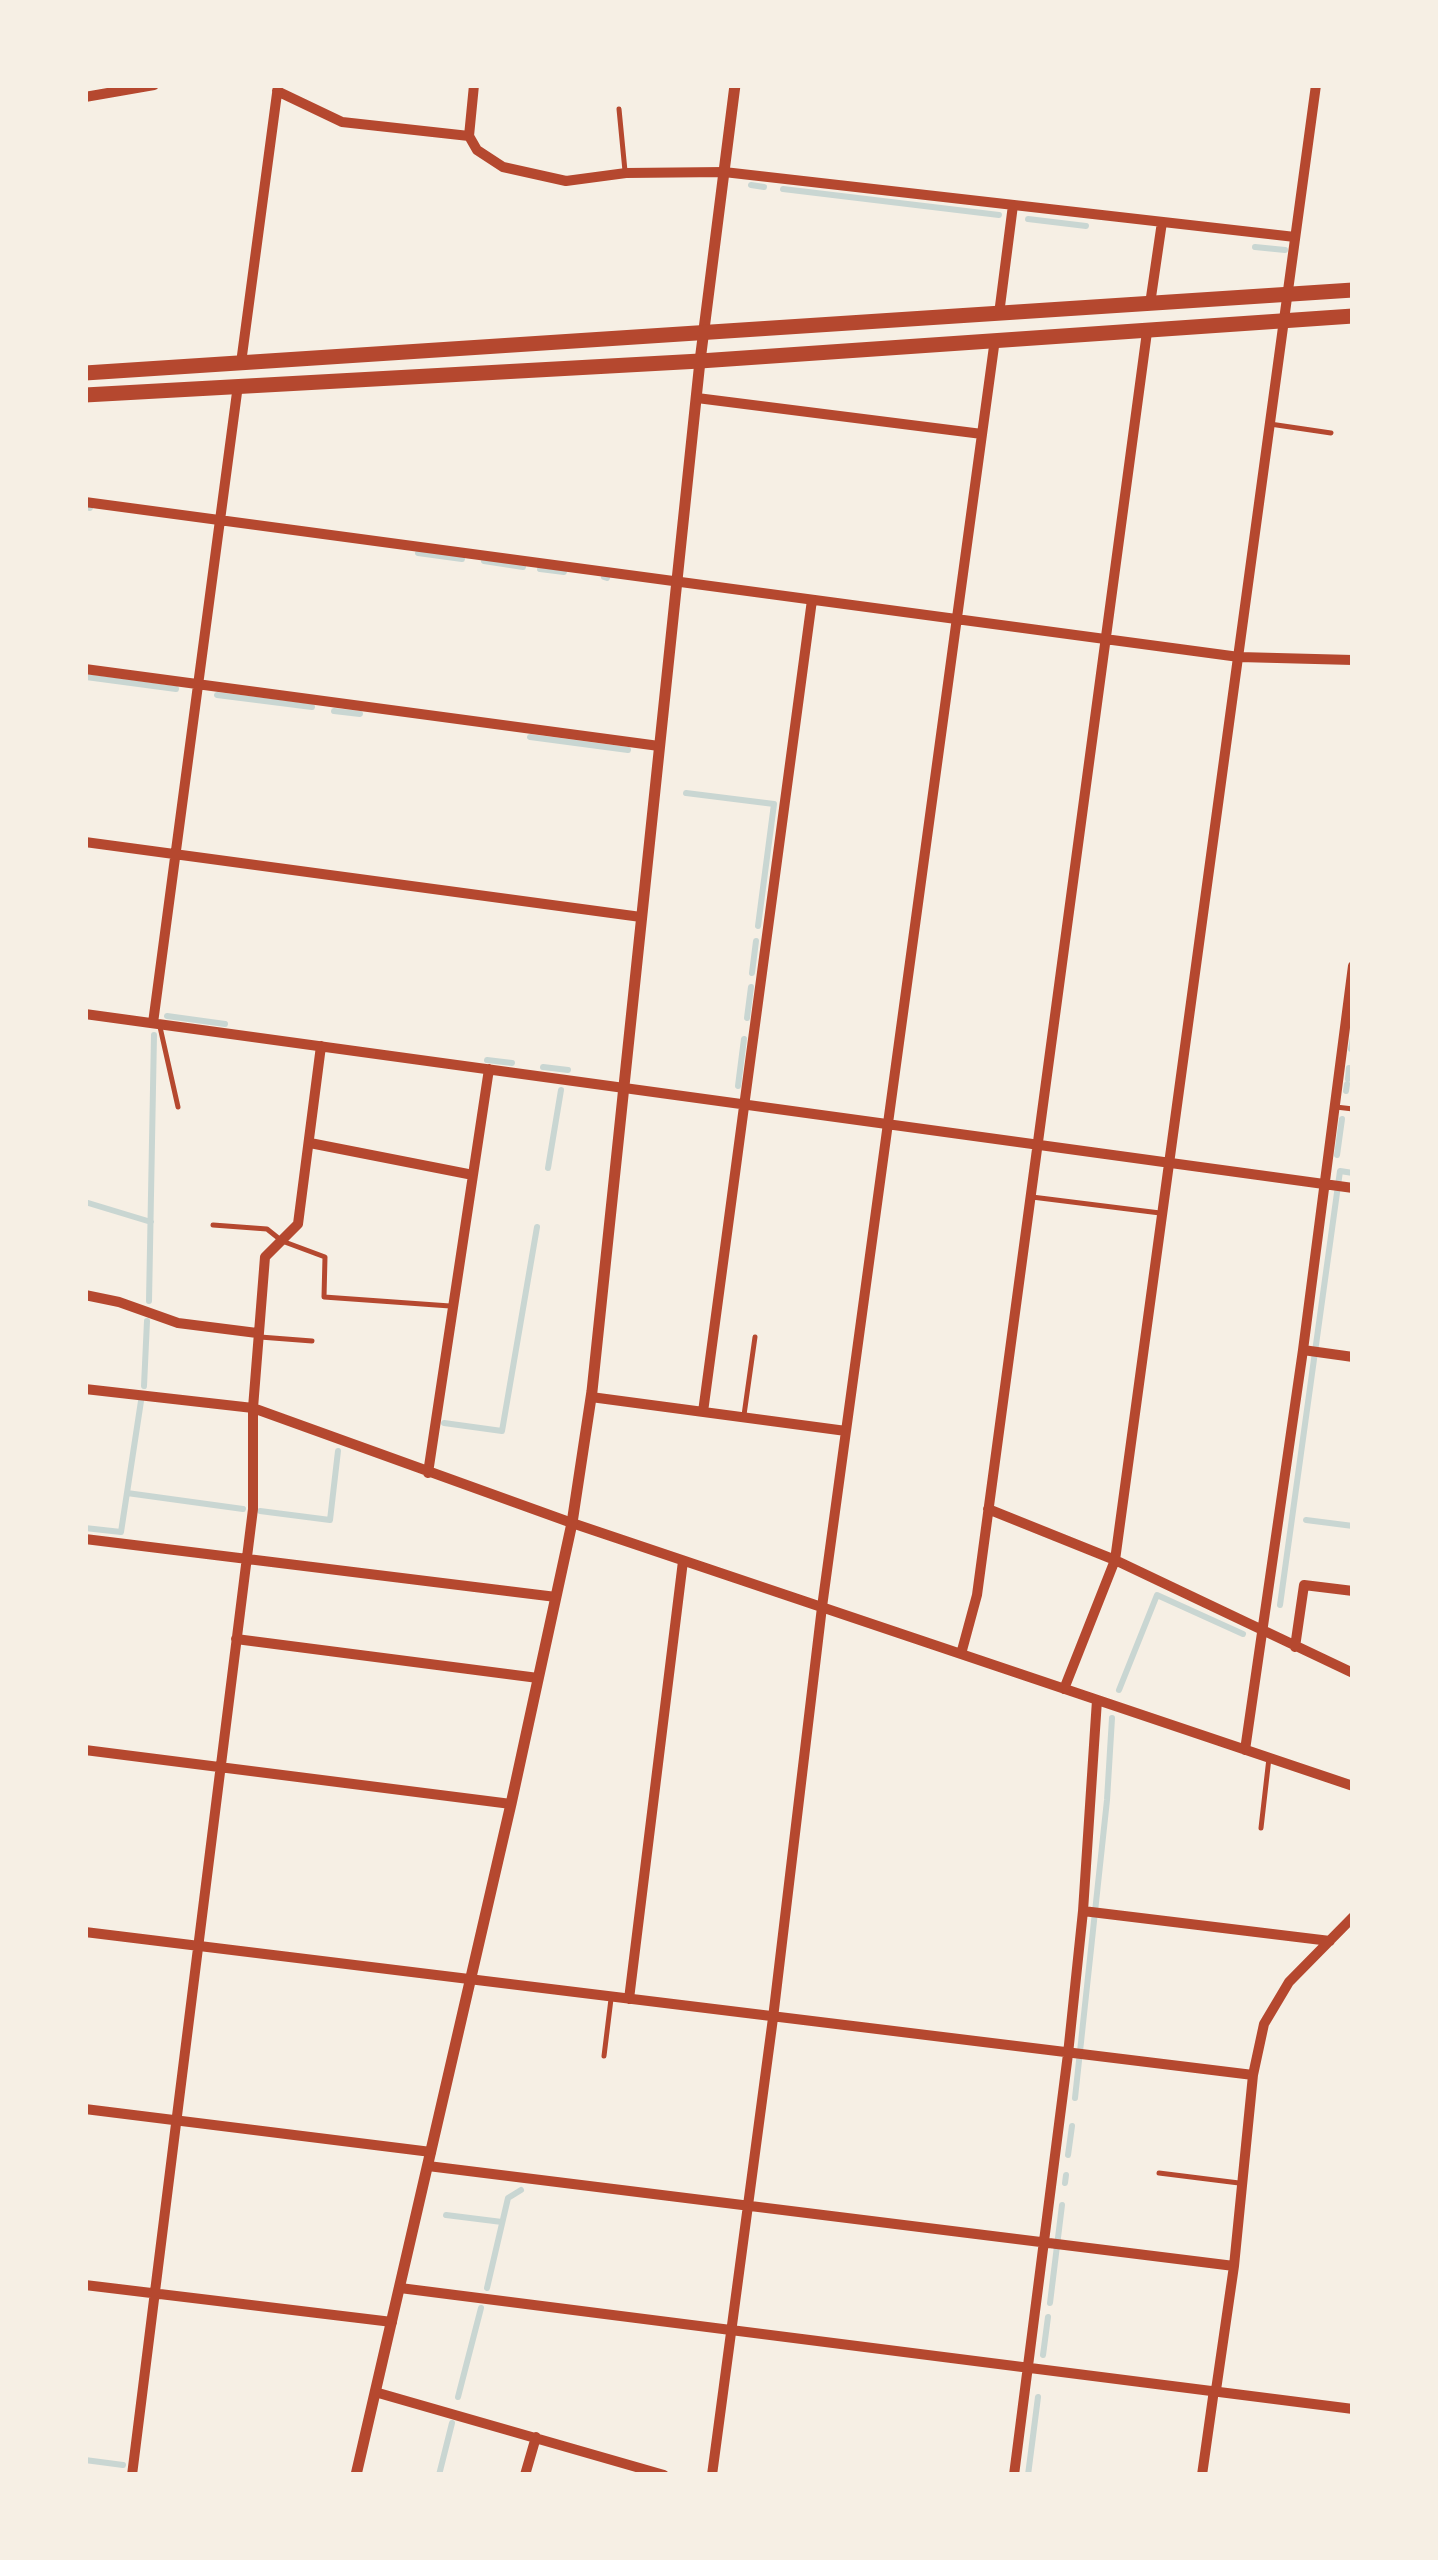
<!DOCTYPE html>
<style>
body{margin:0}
#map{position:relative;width:1438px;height:2560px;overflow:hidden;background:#f6efe4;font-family:"Roboto Condensed",sans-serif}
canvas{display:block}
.frame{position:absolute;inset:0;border:88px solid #f6efe4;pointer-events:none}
</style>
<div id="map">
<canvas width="1438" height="2560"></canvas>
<div class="frame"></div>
</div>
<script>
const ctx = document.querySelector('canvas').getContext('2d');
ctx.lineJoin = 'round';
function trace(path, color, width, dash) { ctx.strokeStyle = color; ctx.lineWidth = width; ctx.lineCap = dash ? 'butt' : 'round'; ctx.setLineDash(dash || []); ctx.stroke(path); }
trace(new Path2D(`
 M751,185L764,187
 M783,189L999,215
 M1028,219L1086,226
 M1255,247L1285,250
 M85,507L90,508
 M418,553L462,559
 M484,561L523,567
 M540,569L564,572
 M604,577L607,578
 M86,677L176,689
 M217,695L312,707
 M334,711L360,714
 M530,737L628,750
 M686,793L774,804L758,926
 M752,973L756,941
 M167,1016L225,1024
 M747,1018L751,987
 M1351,1049L1353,1038
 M487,1060L512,1063
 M543,1067L568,1070
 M1348,1079L1349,1068
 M738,1086L744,1039
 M1346,1091L1347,1084
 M1337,1155L1342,1119
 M548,1168L561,1090
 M85,1202L151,1222
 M149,1301L154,1035
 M144,1386L147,1321
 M444,1423L502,1431L537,1227
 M127,1493L243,1509
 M260,1511L330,1520L338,1451
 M1306,1520L1353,1526
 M85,1528L121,1532L141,1401
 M1280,1605L1340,1171L1353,1173
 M1119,1690L1157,1595L1243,1634
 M1075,2098L1107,1800L1112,1718
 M1068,2155L1072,2126
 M1065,2183L1066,2175
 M446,2215L502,2222
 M487,2288L508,2198L521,2190
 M1050,2303L1062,2205
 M1043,2355L1048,2317
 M458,2397L481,2308
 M85,2460L123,2465
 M439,2475L452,2423
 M1028,2475L1038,2397`), '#c9d6d2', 6);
trace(new Path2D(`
 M619,109L625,171
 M1270,424L1331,433
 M160,1027L178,1107
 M1336,1107L1353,1109
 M1032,1197L1160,1213
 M213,1225L267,1229L282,1241L325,1257L324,1297L450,1306
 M260,1337L312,1341
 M744,1415L755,1337
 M1261,1828L1269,1758
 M604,2056L611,1999
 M1159,2173L1239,2183`), '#b5482f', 5);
trace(new Path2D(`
 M277,91L342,122L469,136L477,150L503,167L566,181L626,173L724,172L1295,237
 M85,97L154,85
 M469,136L474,85
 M1150,304L1162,222
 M999,314L1013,205
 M241,363L278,86
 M697,398L982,434
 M85,502L1239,657L1353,660
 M85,669L659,746
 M85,842L641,917
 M85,1014L1353,1188
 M153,1023L238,385
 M310,1143L473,1175
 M85,1295L119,1302L178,1323L257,1333
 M1303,1350L1353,1357
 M85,1389L253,1408L572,1523L1353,1786
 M591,1397L846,1431
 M703,1412L812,600
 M428,1473L489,1069
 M988,1509L1115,1560L1353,1673
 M85,1539L556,1597
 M236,1639L538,1678
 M1295,1647L1304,1585L1353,1591
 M961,1654L977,1595L1147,332
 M1064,1689L1115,1560C1182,1069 1248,577 1316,85
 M85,1750L511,1804
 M1245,1750L1303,1350L1353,966
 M1083,1911L1330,1941
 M85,1932L1253,2075
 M629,1999L683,1561
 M85,2109L431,2152
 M428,2166L1234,2266
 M85,2285L392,2322
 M400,2288L1353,2409
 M1216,2390L1234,2266L1253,2075L1264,2024L1289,1982L1353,1917
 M375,2392L664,2475
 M132,2475L253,1509V1408L265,1257L298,1224L321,1046
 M525,2475L536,2437
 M712,2475L773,2018L822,1607L995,339
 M1014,2475L1068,2054L1083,1911L1097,1700
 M1202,2475L1214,2390`), '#b5482f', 10);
trace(new Path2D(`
 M356,2475L511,1804L572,1523L592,1391L700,361L735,85`), '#b5482f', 11);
trace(new Path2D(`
 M85,373L1353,290
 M85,395L700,361L1353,316`), '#b5482f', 15);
</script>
